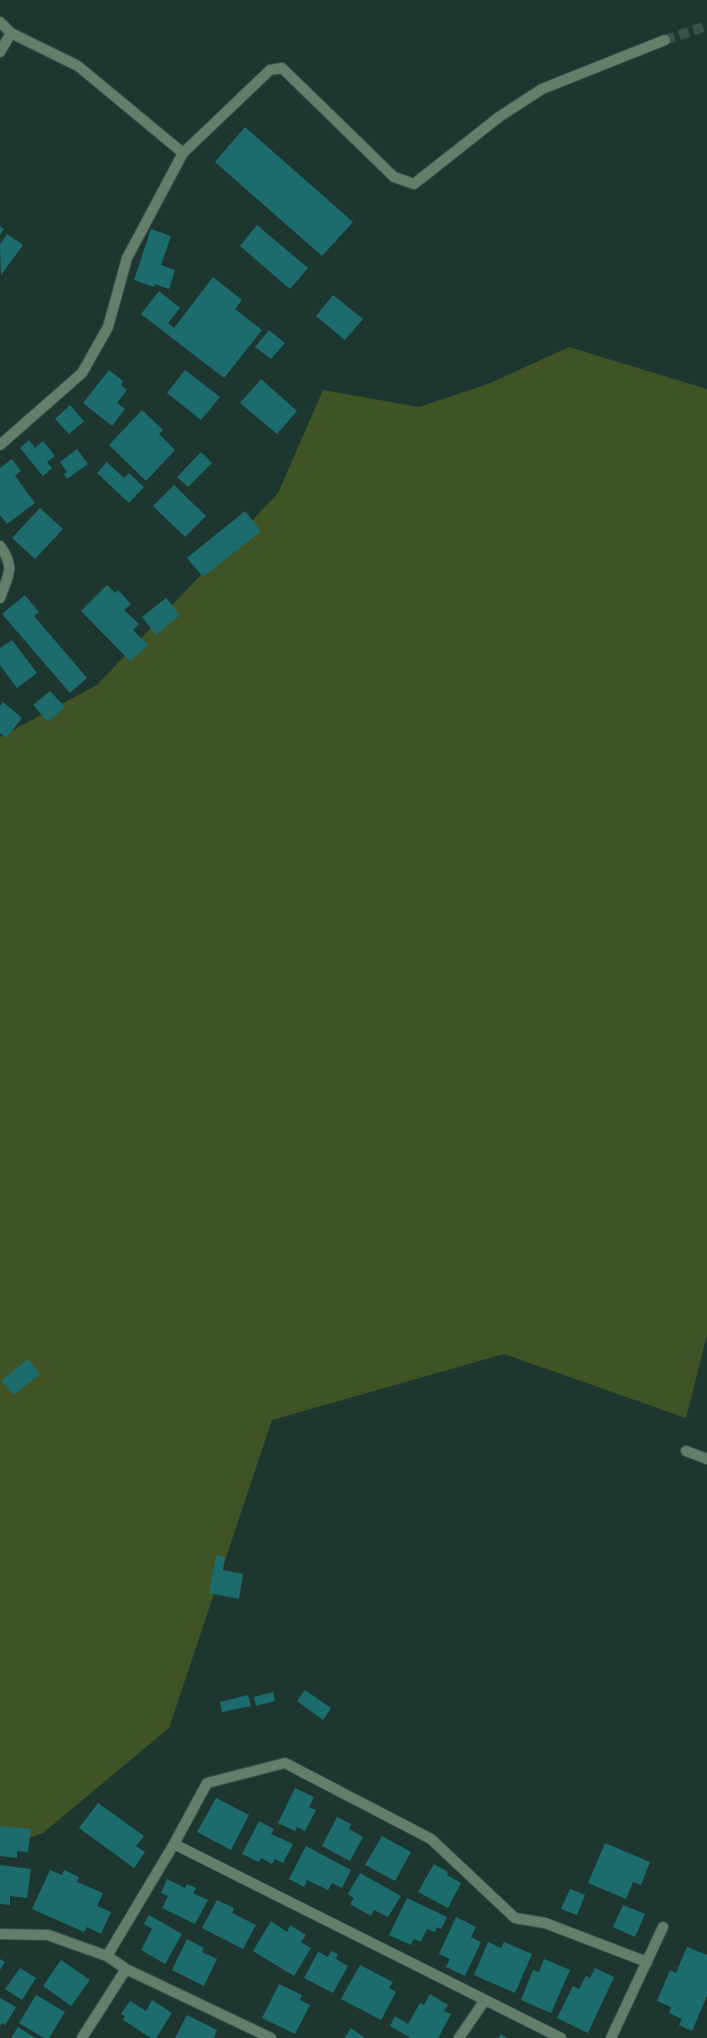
<!DOCTYPE html>
<style>
body{margin:0}
canvas{display:block;background:#1d362f}
</style>
<canvas width="707" height="2038"></canvas>
<script>
const ctx = document.querySelector('canvas').getContext('2d');
ctx.lineJoin = 'round';
function paint(path, color) { ctx.fillStyle = color; ctx.fill(path, 'evenodd'); }
function trace(path, color, width, dash) { ctx.strokeStyle = color; ctx.lineWidth = width; ctx.lineCap = dash ? 'butt' : 'round'; ctx.setLineDash(dash || []); ctx.stroke(path); }
paint(new Path2D(`
 M569,347L707,389V1335L686,1418L504,1354L272,1420L169,1728L43,1833L0,1848V737L97,685L278,493L323,390L419,407L488,384Z`), '#405324');
paint(new Path2D(`
 M245,127L353,222L322,256L215,162Z
 M257,225L308,268L290,289L240,246Z
 M0,226L4,229L0,235Z
 M151,229L171,236L161,265L175,270L169,289L155,284L154,287L134,280Z
 M7,234L23,245L1,275L0,244Z
 M213,277L242,300L235,309L262,330L224,378L141,314L159,291L180,308L168,323L174,328Z
 M333,295L363,319L345,340L316,316Z
 M269,330L285,343L271,359L255,347Z
 M109,370L123,381L121,385L127,390L117,403L125,409L112,426L83,403Z
 M185,370L220,397L201,420L167,393Z
 M261,379L297,411L277,434L240,403Z
 M70,405L84,421L69,434L55,419Z
 M142,410L163,430L159,434L175,450L146,481L109,445Z
 M29,440L35,448L43,441L55,456L47,462L52,468L43,476L20,448Z
 M77,449L88,464L67,479L64,474L67,472L60,462Z
 M201,452L212,463L188,487L177,477Z
 M12,459L21,471L15,476L35,503L7,524L0,515V468Z
 M107,462L124,478L129,473L144,487L129,503L97,473Z
 M174,485L206,516L185,537L153,506Z
 M40,508L63,529L35,559L12,538Z
 M245,511L261,531L203,577L187,558Z
 M107,585L115,593L118,590L131,604L124,610L139,624L133,630L148,645L130,661L81,611Z
 M25,595L39,612L34,616L87,678L70,693L2,614Z
 M166,598L180,615L156,635L142,617Z
 M12,640L37,673L17,688L0,665V648Z
 M50,691L65,707L48,722L33,705Z
 M3,702L22,718L6,738L0,733V706Z
 M28,1359L40,1374L14,1395L1,1381Z
 M216,1555L225,1557L223,1570L243,1574L239,1599L209,1593Z
 M305,1690L331,1708L323,1720L297,1701Z
 M273,1692L275,1701L256,1706L254,1697Z
 M248,1695L251,1706L222,1712L220,1702Z
 M295,1788L314,1797L309,1807L316,1810L305,1831L297,1827L295,1831L278,1823Z
 M216,1798L249,1815L231,1850L197,1832Z
 M98,1803L144,1836L136,1846L145,1852L134,1868L79,1828Z
 M337,1817L351,1824L349,1829L363,1837L350,1861L322,1846Z
 M259,1821L274,1829L271,1834L293,1844L283,1863L275,1859L272,1864L261,1858L259,1862L242,1854Z
 M0,1826L31,1829L28,1852L17,1851V1858L0,1856Z
 M382,1836L411,1852L395,1881L365,1865Z
 M605,1843L650,1862L641,1885L633,1882L626,1899L588,1883Z
 M306,1846L351,1870L342,1888L332,1883L328,1890L307,1880L304,1887L289,1879Z
 M434,1864L448,1872L447,1875L461,1883L448,1908L418,1892Z
 M0,1865L31,1869L27,1898L10,1896V1905L0,1904Z
 M50,1870L62,1875L64,1870L79,1877L77,1882L103,1893L97,1906L111,1912L101,1934L87,1927L84,1932L32,1909Z
 M360,1873L401,1896L388,1917L374,1910L371,1916L350,1904L354,1898L348,1894Z
 M167,1879L185,1888L187,1884L196,1888L193,1893L208,1900L195,1924L162,1908L168,1896L161,1893Z
 M570,1889L585,1895L577,1915L561,1909Z
 M407,1898L447,1917L441,1929L437,1927L435,1932L427,1929L421,1942L414,1939L411,1945L389,1935Z
 M217,1900L234,1908L232,1913L256,1925L243,1949L202,1928Z
 M623,1905L645,1914L635,1937L613,1927Z
 M149,1915L182,1934L165,1964L141,1950L152,1929L144,1924Z
 M456,1917L476,1927L471,1937L481,1942L465,1976L446,1967L450,1959L439,1954Z
 M271,1921L287,1932L290,1925L306,1935L301,1942L311,1948L294,1976L253,1951Z
 M187,1939L204,1948L202,1952L217,1959L204,1986L172,1970Z
 M488,1942L501,1948L504,1942L532,1954L515,1993L474,1975Z
 M687,1947L707,1955V1996L692,2031L679,2025L682,2019L669,2013L671,2007L657,2001L670,1970L676,1973Z
 M331,1951L338,1954L336,1959L348,1966L333,1993L304,1978L318,1952L328,1957Z
 M0,1959L5,1962L0,1970Z
 M544,1959L570,1970L551,2013L521,2000L533,1970L539,1972Z
 M61,1960L90,1980L71,2006L43,1986Z
 M360,1965L393,1982L389,1988L396,1992L381,2020L341,1999Z
 M20,1968L36,1978L22,2000L5,1989Z
 M595,1968L614,1977L588,2033L557,2018L573,1986L579,1989L586,1976L590,1978Z
 M279,1984L302,1995L300,2000L310,2005L295,2034L262,2018Z
 M430,1994L448,2005L444,2011L451,2014L438,2038H411L390,2026L395,2016L408,2024L420,2003L424,2005Z
 M36,1995L65,2012L49,2038H44L19,2023Z
 M0,1998L16,2007L5,2025L2,2023L0,2026Z
 M152,2000L172,2013L156,2038H151L123,2020L125,2016L121,2014L130,2001L146,2011Z
 M187,2015L217,2030L214,2038H175Z
 M18,2027L35,2038H11Z
 M351,2028L365,2038H344Z
 M501,2034L507,2038H498Z`), '#1c6c6e');
trace(new Path2D(`
 M665,40L707,26`), '#3a514b', 10, [10, 5]);
const minor = new Path2D(`
 M0,22L11,33L0,52
 M11,33L78,66L183,153L270,70L282,68L394,177L414,184L499,117L542,89L665,40
 M0,445L82,373L108,327L127,258L183,153
 M0,546C16,568 8,575 0,598
 M686,1451L707,1459
 M174,1844L207,1783L285,1763L431,1839L515,1918L545,1923L647,1962
 M0,1934L48,1935L107,1956L174,1844L561,2038
 M107,1956L126,1969L271,2038
 M82,2038L126,1969
 M459,2038L485,2000
 M611,2038L663,1927`);
trace(minor, '#3c534d', 12);
trace(minor, '#657e6a', 10);
</script>
